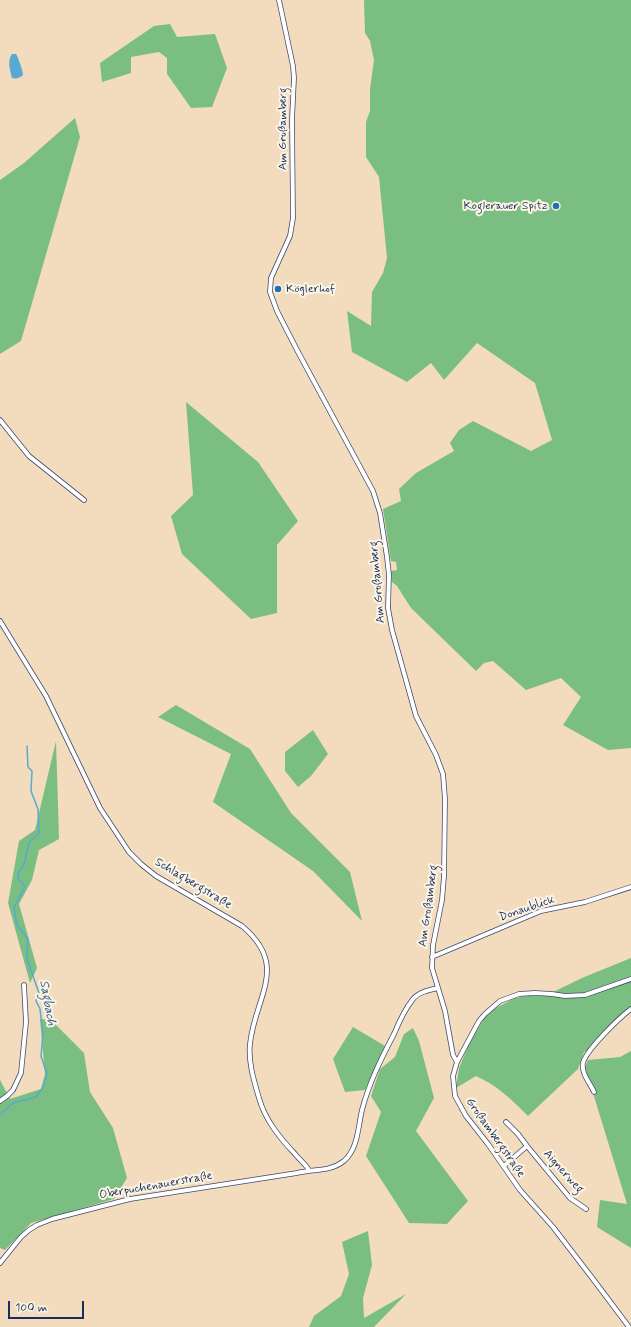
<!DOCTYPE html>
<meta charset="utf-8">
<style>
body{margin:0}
#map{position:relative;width:631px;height:1327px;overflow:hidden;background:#f3dcbe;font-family:Mynerve,sans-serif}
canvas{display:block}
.scale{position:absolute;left:8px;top:1301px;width:76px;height:18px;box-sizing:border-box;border:2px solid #1b2f5e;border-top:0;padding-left:5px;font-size:12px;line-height:14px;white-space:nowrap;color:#1b2f5e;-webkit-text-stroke:3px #fcf5e5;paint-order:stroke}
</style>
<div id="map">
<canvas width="631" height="1327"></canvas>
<div class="scale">100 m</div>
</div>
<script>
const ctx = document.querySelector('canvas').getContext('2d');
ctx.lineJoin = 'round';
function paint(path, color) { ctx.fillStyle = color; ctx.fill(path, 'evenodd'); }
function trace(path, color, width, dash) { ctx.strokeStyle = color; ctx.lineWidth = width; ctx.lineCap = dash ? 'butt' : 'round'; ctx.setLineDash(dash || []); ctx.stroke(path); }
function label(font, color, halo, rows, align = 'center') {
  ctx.font = font + ' Mynerve,sans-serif'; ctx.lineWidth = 4; ctx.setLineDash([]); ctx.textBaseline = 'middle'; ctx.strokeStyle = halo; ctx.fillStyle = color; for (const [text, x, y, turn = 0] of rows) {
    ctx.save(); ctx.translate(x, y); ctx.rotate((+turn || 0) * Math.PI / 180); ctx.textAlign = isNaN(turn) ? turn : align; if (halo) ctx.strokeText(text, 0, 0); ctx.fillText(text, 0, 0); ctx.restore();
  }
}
paint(new Path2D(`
 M364,0H631V748L608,750L563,725L581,697L561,678L526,690L493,661L484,663L476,671L411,608L397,586L392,582L391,571L397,570L396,562L391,561L383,509L401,501L399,489L416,473L454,451L450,443L459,430L473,421L531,451L552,440L535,383L477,343L444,380L431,363L407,382L352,352L347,311L371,326L372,292L383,273L387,258L379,177L366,157V122L370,111V89L374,60L370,41L365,33Z
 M170,24L177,37L215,34L227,68L212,107L191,108L167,74V58L159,52L131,57V73L102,82L100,63L154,26Z
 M75,118L80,137L21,341L0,354V180L24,163Z
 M186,402L258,462L298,521L277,545V613L251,619L182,554L171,516L193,495Z
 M176,705L250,749L291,813L350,872L362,921L313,871L213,802L231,754L158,717Z
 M313,730L328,754L311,776L298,787L285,771V752Z
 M56,741L59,839L39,850L32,880L19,904L37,968L30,983L8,903L19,841L35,830Z
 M631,958V1006L607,1028L587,1051L584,1052L578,1069L528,1116C511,1099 498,1086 476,1076L456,1088L459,1068L469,1044L485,1017L494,1009L515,998L527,996H545L582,978Z
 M40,1019L51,1020L84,1053L90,1092L113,1128L127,1178L114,1199L31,1223L5,1250L0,1248V1080L10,1099L41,1089L45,1074Z
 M353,1027L385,1046L365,1090L345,1092L333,1059Z
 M413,1028L419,1041L434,1098L416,1131L468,1201L447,1224L409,1223L366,1156L381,1112L371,1096L380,1069L395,1057L404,1034Z
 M631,1051V1248L597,1227L600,1200L627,1204L585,1067L588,1060L620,1057Z
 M368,1231L372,1265L363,1298L364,1318L406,1294L374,1327H309L314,1316L341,1296L349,1274L342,1242Z`), '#7abe81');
paint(new Path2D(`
 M12,54H16C18,57 23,71 23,75C20,78 16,79 12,78C10,70 7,61 12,54Z`), '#58a9d3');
trace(new Path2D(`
 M0,1115L13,1103L36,1097L43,1087L47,1074L41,1056L43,1034L40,1009L36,1001L39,993L27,959L28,939L17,925L14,908L25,886L19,880L18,873L24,865L29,842L39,834L38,809L31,791L32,771L28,767L27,746`), '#58a9d3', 1.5);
const minor = new Path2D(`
 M279,0L293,66L294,78L292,119L293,218L290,236L271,278L270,292L277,311L297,350L373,491L380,513L387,557L389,575L388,608L392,630L416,716L436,755L443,774L445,799L444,876L442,900L433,945L432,968L445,1011L453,1055L457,1062
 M0,420L29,456L84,500
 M0,621L46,696L100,808L129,852L141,864L156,876L242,926C290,966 255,996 250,1044C248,1062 254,1081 259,1098C265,1120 280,1138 295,1154C300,1160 305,1164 309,1170
 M432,957L541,911L585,902L631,887
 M594,1092C590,1083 581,1073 583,1063C586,1050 620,1017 631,1009
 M0,1101L7,1096L13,1090L21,1073L26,1022L24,985
 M506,1122L518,1134L527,1146L570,1198L586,1209
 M504,1166L527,1146
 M0,1263L21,1237L29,1230L37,1225L52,1219L130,1199L297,1173C313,1169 330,1172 344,1161C358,1149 358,1127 362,1110C369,1083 381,1059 394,1034C399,1022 405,1009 413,999C419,992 429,990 438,988
 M629,1327L593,1279L553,1227L520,1190L488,1144L466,1116L455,1096L453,1076L457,1062L479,1021L485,1014L500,1001L519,994L535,993L552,994L565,996L585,995L631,979`);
trace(minor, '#3b496c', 5.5);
trace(minor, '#fff', 4);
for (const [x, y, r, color] of [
 [556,206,4,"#1f6fb2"],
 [278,289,4,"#1f6fb2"]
]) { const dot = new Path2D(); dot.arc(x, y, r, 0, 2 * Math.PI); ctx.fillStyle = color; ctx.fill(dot); trace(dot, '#fcf5e5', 1.5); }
label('12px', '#1b2f5e', '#fcf5e5', [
 ["Am Großamberg",283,129,-90],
 ["Am Großamberg",378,582,-95],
 ["Schlagbergstraße",193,884,31],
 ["Am Großamberg",429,906,-82],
 ["Donaublick",527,909,-19],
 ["Großambergstraße",495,1138,55],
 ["Aignerweg",563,1172,48],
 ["Oberpuchenauerstraße",156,1186,-10]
]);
label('12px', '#1b2f5e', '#fcf5e5', [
 ["Koglerauer Spitz",548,206],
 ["Köglerhof",286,289,"left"]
], 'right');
label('italic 13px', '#305a87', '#fcf5e5', [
 ["Sagbach",47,1003,80]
]);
</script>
